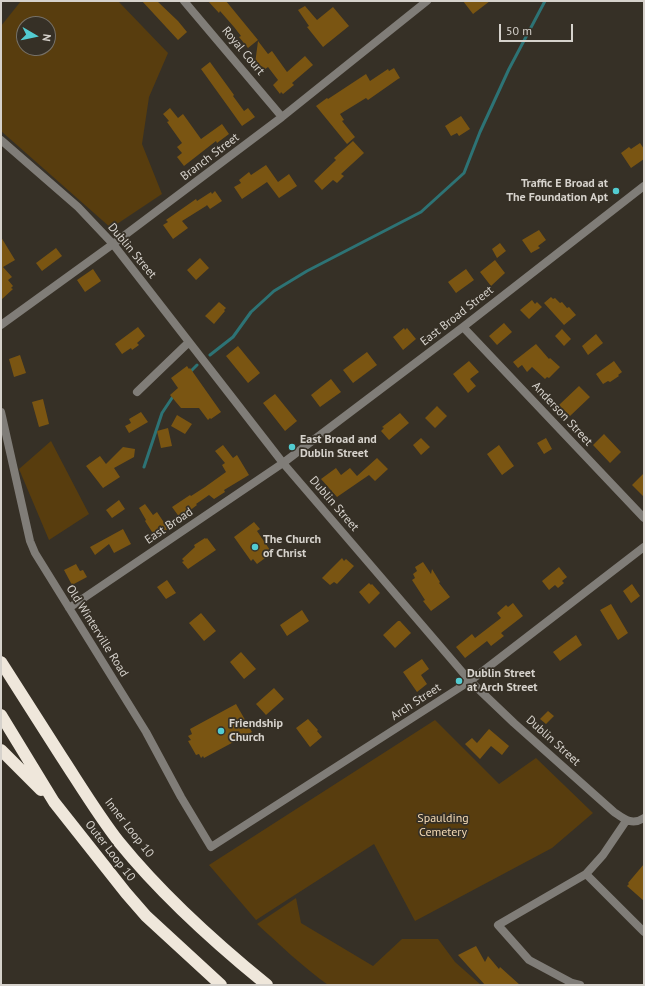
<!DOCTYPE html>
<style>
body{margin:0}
#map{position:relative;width:645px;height:986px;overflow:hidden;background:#363026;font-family:"PT Sans",sans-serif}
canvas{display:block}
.frame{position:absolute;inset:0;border:2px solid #d6d2cc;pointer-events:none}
.north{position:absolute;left:16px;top:16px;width:40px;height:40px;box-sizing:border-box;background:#363026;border:1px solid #767168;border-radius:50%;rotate:99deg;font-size:11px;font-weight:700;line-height:16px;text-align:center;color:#d6d2cc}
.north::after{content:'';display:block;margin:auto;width:14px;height:18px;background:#52ccd1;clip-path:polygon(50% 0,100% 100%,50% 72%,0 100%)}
.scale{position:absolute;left:499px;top:24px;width:74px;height:18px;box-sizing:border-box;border:2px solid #d6d2cc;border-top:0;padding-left:5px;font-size:12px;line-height:14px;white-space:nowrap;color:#d6d2cc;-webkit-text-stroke:3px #363026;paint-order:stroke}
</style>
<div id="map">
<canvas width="645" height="986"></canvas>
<div class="frame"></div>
<div class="north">N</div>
<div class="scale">50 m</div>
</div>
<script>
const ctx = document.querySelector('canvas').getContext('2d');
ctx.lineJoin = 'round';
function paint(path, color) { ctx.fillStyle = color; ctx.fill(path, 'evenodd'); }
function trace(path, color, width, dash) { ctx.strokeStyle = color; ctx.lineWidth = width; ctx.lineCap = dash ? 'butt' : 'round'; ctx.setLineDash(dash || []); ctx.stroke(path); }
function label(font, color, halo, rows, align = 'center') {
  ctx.font = font + ' "PT Sans",sans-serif'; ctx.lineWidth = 3.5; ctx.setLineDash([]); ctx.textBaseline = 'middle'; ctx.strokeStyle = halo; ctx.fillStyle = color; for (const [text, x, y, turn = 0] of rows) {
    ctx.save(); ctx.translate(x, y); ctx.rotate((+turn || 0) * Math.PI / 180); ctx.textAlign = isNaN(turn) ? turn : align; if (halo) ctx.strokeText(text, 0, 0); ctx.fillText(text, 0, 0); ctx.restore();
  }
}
paint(new Path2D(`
 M21,1H118L168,53L149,97L142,144L162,194L111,228L1,131V26ZM24,24H48V48H24Z
 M51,441L89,514L49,540L19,469Z
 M435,720L499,784L536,758L593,813L552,848L415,921L374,844L256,920L209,865Z
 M296,898L301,923L373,966L402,939H438L455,962L481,985H328C303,967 280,945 257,924Z`), '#583d0e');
trace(new Path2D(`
 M210,355L233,337L251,312L274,291L307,271L421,212L464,173L480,132L509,69L545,1
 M189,373L197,365
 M144,467L162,413L174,395`), '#2d7375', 3);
paint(new Path2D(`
 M142,1H157L178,21L187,32L178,40Z
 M208,1H226L258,40L248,48L239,37L241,36L234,27L220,11L219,13Z
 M463,1H490L473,14Z
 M305,6L317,20L333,7L349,26L323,47L307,27L309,26L298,10Z
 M258,41L268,54L272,51L287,72L305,56L313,65L292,83L294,85L283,94L281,92L280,94L273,85L278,80L268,67L264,70L262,66L258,69L255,64Z
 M210,62L234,95L233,96L244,111L248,108L255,117L242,126L201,69Z
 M394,68L400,78L398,79L368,100L366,98L340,114L344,120L342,121L355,137L347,144L316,106L327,98L328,99L366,74L370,81L388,69L389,71Z
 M170,108L178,118L183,114L201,139L222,124L229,134L217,143L216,141L184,166L177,157L182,153L177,147L182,143L167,122L169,121L163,114Z
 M461,116L470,129L459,136L457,133L451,136L445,126Z
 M353,141L364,153L341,174L344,176L337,183L333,180L322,190L314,181L336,160L334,158Z
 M640,143L644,149V159L631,168L621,153L629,147L631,149Z
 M266,165L278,182L289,174L297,186L279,198L267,182L242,199L234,187L241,183L239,180L249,172L251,175Z
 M215,191L222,201L210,209L207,205L206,206L182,221L188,228L173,239L163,225L168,222L166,220L196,199L197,201L211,192L212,194Z
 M539,230L546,240L538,246L540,248L531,253L522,240Z
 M1,237L15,260L3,267L12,277L8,280L13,286L11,288L13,289L1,300Z
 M500,243L506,251L497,258L492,249Z
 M56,248L62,256L42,271L36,263Z
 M200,258L209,268L196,280L187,270Z
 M495,260L505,273L491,286L480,272Z
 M93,269L101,281L85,292L77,280Z
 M466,269L474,280L456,293L448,282Z
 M551,297L553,299L555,298L560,303L562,302L567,308L569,307L576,315L564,325L544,303Z
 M532,300L535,304L537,302L542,307L529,319L520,310Z
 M219,302L226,308L224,310L225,311L214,324L205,316Z
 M504,323L512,332L497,345L489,336Z
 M138,327L145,336L137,343L139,345L132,350L131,348L122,354L115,344Z
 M404,328L405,330L407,328L416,339L403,350L393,337Z
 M562,329L571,339L564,346L555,336Z
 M596,334L603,343L588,355L582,346Z
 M536,344L549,359L550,358L560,367L549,378L547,377L545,379L532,367L527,372L522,365L518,368L513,362Z
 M238,346L260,373L248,383L226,356Z
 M367,352L377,365L353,383L343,370Z
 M20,355L26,373L14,377L9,359Z
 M469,361L479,372L470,379L476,386L468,393L453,374Z
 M614,361L622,372L618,375L619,376L610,382L608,381L603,384L596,374Z
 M187,366L189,369L190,368L221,412L211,419L210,418L208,420L199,408H181L170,395L178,388L171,378Z
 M331,379L341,392L320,407L311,395Z
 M579,386L590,397L570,416L559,405Z
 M275,394L297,421L285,431L263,403Z
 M43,399L49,424L39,427L32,402Z
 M437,406L447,416L435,428L425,418Z
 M141,412L148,422L129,433L125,426L131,423L129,419Z
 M400,413L409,423L389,440L381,431L384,428L382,427Z
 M177,415L192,424L185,434L171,426Z
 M168,428L172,446L161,448L157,431Z
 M604,434L621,452L610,463L593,445Z
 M421,438L430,447L421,455L413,445Z
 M546,438L552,449L544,454L537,443Z
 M223,445L233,458L237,455L249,475L224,490L225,492L214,499L209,495L196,504L197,505L180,518L172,507L190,495L191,496L205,487L226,472L222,465L225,463L215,451Z
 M499,445L514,466L502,475L487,454Z
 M123,447L135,449L134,457L114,468L120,477L103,488L86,466L100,456L106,464Z
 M377,458L388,469L375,481L369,475L337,497L321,479L336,468L341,475L350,468L357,476Z
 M644,473V497L632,485Z
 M119,500L125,509L112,518L106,510Z
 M145,504L153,515L157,512L167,527L166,528L167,530L157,536L156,534L154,535L145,521L146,520L139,508Z
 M254,522L260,529L257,531L272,553L257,564L253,559L251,561L234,537Z
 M123,529L131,544L114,553L109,544L95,555L90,547Z
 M205,538L206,539L207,538L216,550L188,569L182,562L184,561L182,559L195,547L194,545Z
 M342,558L344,561L346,559L354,566L337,584L334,582L330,585L322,578Z
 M423,562L431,574L432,569L440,582L439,583L450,597L431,611L423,601L425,600L412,580L415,578L413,574L417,571L415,567Z
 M76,564L80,571L83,570L87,577L72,585L64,570Z
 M559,567L567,577L562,581L564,583L558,588L555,585L549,590L542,581Z
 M167,580L176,593L166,599L157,587Z
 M369,583L371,585L372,584L380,593L369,604L359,592Z
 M632,584L640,596L631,603L623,591Z
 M513,603L523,616L501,633L504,636L491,646L487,641L465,658L456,647L472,634L475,638L501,618L497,613L506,605L508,607Z
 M611,604L628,633L618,640L600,610Z
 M302,610L309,621L287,636L280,625Z
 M201,613L216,631L204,641L189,623Z
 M398,621H400L411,633L395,648L383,635Z
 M576,635L582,645L560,661L553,652Z
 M241,652L256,669L244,679L230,662Z
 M422,659L429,669L421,675L427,684L417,692L403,672Z
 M274,688L284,699L266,715L256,704Z
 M236,704L252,732L204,758L203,756L201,758L199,754L196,755L188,741L191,740L188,736L192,734L190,729Z
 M548,711L554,716L546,724L540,719Z
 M308,719L318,730L317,731L322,737L310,747L296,728Z
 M489,729L509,746L502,755L491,746L480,759L465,744L472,738L477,743Z
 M644,864V901L627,886L629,884L628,883Z
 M476,946L485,962L488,956L499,969L500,967L520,985H485L458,955Z`), '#7a5512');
trace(new Path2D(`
 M184,1L282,117
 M1,140L78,207L113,244L283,463L470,681L514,723L614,812C624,819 632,826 644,818
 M1,325L113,244L282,117L427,1
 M463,327L644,518
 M137,392L189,342
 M1,412L30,541L35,553L146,732L181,797L211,847L470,681L644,547
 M69,608L283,463L463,327L644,186
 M586,874L644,932
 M580,985L572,983L529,960L498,925L586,874L603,855L626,821`), '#807d78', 8);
trace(new Path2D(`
 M1,662C21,693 41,725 61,756C80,785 98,815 119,842C162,895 214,942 267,985
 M1,715L54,802L126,893L146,916L221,985
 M1,750L41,790`), '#efe7db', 12);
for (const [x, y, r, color] of [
 [616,191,4,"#52ccd1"],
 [292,447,4,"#52ccd1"],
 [255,547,4,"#52ccd1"],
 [459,681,4,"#52ccd1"],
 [221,731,4,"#52ccd1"]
]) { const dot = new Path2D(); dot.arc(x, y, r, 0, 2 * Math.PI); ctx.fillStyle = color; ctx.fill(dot); trace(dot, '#363026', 1.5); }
label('12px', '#d6d2cc', '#363026', [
 ["Royal Court",243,51,50],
 ["Branch Street",210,157,-37],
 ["Dublin Street",132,251,50],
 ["East Broad Street",457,316,-38],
 ["Anderson Street",562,414,47],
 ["Dublin Street",334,504,49],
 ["East Broad",169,526,-34],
 ["Old Winterville Road",97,631,58],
 ["Arch Street",416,702,-33],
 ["Dublin Street",553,741,42],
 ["Inner Loop 10",129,828,52],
 ["Outer Loop 10",110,851,52]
]);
label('bold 12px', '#d6d2cc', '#363026', [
 ["Traffic E Broad at",608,184,"right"],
 ["The Foundation Apt",608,198,"right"],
 ["East Broad and",300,440],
 ["Dublin Street",300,454],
 ["The Church",263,540],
 ["of Christ",263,554],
 ["Dublin Street",467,674],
 ["at Arch Street",467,688],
 ["Friendship",229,724],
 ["Church",229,738]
], 'left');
label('12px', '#f4dab4', '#363026', [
 ["Spaulding",443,819],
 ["Cemetery",443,833]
]);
</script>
